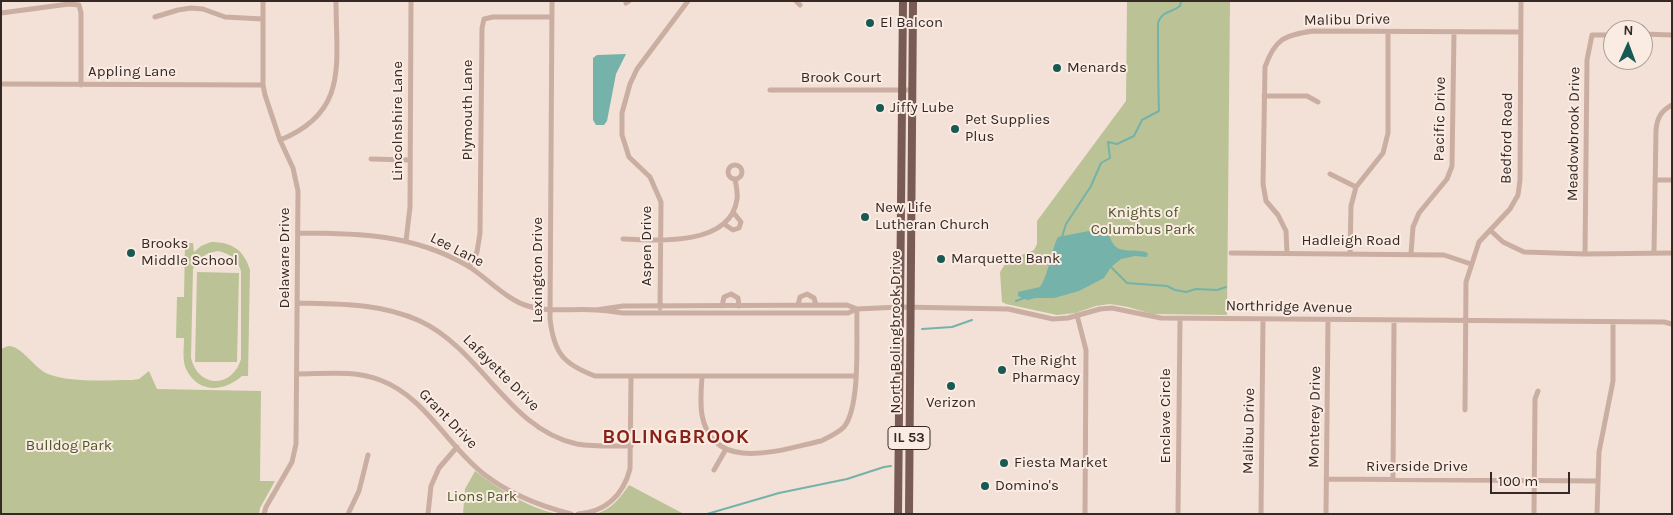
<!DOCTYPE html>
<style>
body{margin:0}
#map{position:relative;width:1673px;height:515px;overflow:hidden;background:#f3e1d7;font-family:Karla,sans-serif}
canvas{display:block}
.frame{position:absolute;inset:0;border:2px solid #352825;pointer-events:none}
.north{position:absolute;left:1603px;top:20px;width:50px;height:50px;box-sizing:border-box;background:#faece3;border:1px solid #ab9e97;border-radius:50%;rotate:2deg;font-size:14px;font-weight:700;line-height:20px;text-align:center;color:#352825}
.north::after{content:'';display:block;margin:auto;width:18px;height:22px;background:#185a53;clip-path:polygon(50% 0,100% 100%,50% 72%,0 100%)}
.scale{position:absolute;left:1490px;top:472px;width:80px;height:22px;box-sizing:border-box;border:2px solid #352825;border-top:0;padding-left:6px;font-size:15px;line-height:18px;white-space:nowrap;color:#352825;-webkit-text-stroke:4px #faece3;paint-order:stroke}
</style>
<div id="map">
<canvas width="1673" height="515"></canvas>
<div class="frame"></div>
<div class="north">N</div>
<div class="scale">100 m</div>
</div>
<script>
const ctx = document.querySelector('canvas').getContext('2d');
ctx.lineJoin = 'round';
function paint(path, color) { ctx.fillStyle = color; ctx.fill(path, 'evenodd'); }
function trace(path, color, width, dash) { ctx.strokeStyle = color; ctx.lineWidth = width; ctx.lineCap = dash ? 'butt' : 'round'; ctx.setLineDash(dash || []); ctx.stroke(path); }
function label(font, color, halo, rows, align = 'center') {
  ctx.font = font + ' Karla,sans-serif'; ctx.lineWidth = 4; ctx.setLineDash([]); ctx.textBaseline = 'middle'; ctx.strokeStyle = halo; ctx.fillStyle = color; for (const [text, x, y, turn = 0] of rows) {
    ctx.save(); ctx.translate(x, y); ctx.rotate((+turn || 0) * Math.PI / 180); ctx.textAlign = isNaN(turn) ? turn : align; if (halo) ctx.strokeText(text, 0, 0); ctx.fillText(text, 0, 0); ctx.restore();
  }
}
paint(new Path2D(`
 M1127,1H1230L1227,315L1152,314L1128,307L1110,304L1096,306L1075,313L1057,315L1006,304L1002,302L1000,272L1007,261L1034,250L1037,244V221L1126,101Z
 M211,242C232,242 244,250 250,270L248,376H242C224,392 198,394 186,369C182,360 184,348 184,338H176L177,297H184L185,243H193L194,252L201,246ZM218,251C231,254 237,259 241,271V359C232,389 198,388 191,358L193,269C198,258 205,253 218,251Z
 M197,272L239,273L237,362H195Z
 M8,346C21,345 34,368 48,374C71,383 107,380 132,380L139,379L149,371L157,389L261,391L260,481H275L260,508L259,514H1V349Z
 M475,471C500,490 526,507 557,514H463L465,489Z
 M629,485L684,514H596C612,509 620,498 629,485Z`), '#bbc396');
paint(new Path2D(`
 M626,54L616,74L607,121L604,125H596L593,120V58L597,55Z
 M1099,229L1107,230C1109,235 1111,241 1114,245C1121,254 1138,248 1148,253L1147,257L1135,256L1121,259L1111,267L1104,278L1079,291L1054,298H1036L1027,300L1018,296V292L1040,287C1050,271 1050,253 1058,237Z`), '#74b2aa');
trace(new Path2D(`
 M1062,237L1066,224L1091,186L1101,163L1110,158L1108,142L1117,144L1134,136L1142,120L1159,111C1158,82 1158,53 1158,23C1162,10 1172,13 1180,6L1181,1
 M1111,267L1127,283L1167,286L1175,290L1186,292L1196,289L1217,290L1226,287
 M1016,301L1024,298
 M922,329L952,327L972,320
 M707,514L779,493L847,479L884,467L891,466`), '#74b2aa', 2);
trace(new Path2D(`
 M263,1V85L265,95L280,140L293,168L298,191L296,444L292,462L266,507L264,514
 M552,1L550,319C554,353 563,364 595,376H856
 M796,1L800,5
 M626,3L629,1
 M1,13L69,4L79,5L81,13V85
 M155,17L178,10L191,8L203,9L225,17L263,19
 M1643,34L1672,35
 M1,84L263,85
 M770,90H912
 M1264,96H1307L1318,102
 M280,140C349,112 336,64 336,1
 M371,159L410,160
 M728 172a7 7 0 1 1 14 0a7 7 0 1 1-14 0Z
 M1330,174L1356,187
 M1656,180H1672
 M724,224L733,230L739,228L741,222L733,212
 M1490,230L1503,242L1524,252L1585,254L1672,253
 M298,233C359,233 413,234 468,266C487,278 507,300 528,306C550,313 574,308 596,310C605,310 614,312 623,313H848L857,309
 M623,239C658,241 731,246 737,199C738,192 736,185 735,179
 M406,241L410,207L411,1
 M1654,252L1656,130C1657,118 1661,111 1672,105
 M1231,253L1444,255L1471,264
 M1287,253L1286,231L1278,215L1266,201L1263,184L1265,67C1275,39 1284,35 1313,31L1520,32
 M1350,254L1351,206L1356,187L1383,153L1388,133V32
 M1411,254L1413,227L1419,213L1447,179L1452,166L1454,32
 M1585,254L1587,60L1592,35H1613
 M469,267L477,252L480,233L482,28L484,19L493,17H552
 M297,303C340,304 380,303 420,321C482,350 509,430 577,444C595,447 613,446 631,446
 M798,305L800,297L807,294L814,298L816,305
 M722,306L724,297L731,294L738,298L739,306
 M660,308L661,202L650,177L629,157L622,135V113L630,84L637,69L688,1
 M596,310L623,306L847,305L857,309L900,307L1008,309L1053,319L1068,318L1100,309L1112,308L1161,318L1664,322L1672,324
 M1077,315L1086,350L1085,514
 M297,374C324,374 354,370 380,380C426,397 447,446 485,475C511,495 540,506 571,514
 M702,377C701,389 700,403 702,415C713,475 783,449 821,441C829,437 838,433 844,427C861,406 856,337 857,309
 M1465,410L1466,282L1479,242L1510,209L1518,195L1520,180L1521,1
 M714,470L726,449
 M1326,479L1598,481
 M1393,479L1394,321
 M348,514L359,491L368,455
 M428,514L431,486L439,468L457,447
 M578,514C606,512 623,495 630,469L631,377
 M1178,514L1180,318
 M1261,514L1263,319
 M1326,514L1328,320
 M1534,514L1535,399L1538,391
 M1597,514L1599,452L1613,381V322`), '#cbaea2', 5);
trace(new Path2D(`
 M898,514L903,1
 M909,514L913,1`), '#795b55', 8);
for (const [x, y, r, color] of [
 [870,23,5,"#185a53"],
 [1057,68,5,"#185a53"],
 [880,108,5,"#185a53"],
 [955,129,5,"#185a53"],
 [865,217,5,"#185a53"],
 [131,253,5,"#185a53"],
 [941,259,5,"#185a53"],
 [1002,370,5,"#185a53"],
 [951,386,5,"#185a53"],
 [1004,463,5,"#185a53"],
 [985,486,5,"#185a53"]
]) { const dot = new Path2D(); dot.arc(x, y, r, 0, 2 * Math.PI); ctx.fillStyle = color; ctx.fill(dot); trace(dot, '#faece3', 2); }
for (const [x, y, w] of [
 [909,438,42]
]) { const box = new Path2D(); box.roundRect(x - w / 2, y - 11.5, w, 23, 4); ctx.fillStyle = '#faece3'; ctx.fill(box); trace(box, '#352825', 1); }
label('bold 14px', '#352825', null, [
 ["IL 53",909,438]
]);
label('15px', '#352825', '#faece3', [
 ["Malibu Drive",1347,20,-1],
 ["Appling Lane",132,72],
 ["Brook Court",841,78],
 ["Plymouth Lane",468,110,-90],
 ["Pacific Drive",1440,119,-89],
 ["Lincolnshire Lane",398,121,-90],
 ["Meadowbrook Drive",1574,134,-89],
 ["Bedford Road",1507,138,-89],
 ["Hadleigh Road",1351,241],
 ["Aspen Drive",647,246,-90],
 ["Lee Lane",457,250,27],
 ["Delaware Drive",285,258,-90],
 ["Lexington Drive",538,270,-90],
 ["Northridge Avenue",1289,307,1],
 ["North Bolingbrook Drive",896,332,-90],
 ["Lafayette Drive",501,373,45],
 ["Enclave Circle",1166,416,-90],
 ["Monterey Drive",1315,417,-89],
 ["Grant Drive",448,419,46],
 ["Malibu Drive",1249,431,-89],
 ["Riverside Drive",1417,467]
]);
label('15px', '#352825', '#faece3', [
 ["El Balcon",880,23],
 ["Menards",1067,68],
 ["Jiffy Lube",890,108],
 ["Pet Supplies",965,120],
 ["Plus",965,137],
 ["New Life",875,208],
 ["Lutheran Church",875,225],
 ["Brooks",141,244],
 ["Middle School",141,261],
 ["Marquette Bank",951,259],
 ["The Right",1012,361],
 ["Pharmacy",1012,378],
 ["Verizon",951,403,"center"],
 ["Fiesta Market",1014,463],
 ["Domino's",995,486]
], 'left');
label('15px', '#4c5627', '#faece3', [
 ["Knights of",1143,213],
 ["Columbus Park",1143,230],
 ["Bulldog Park",69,446],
 ["Lions Park",482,497]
]);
ctx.letterSpacing = '1px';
label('bold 20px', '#8a2118', '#faece3', [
 ["BOLINGBROOK",676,437]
]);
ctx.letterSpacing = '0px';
</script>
